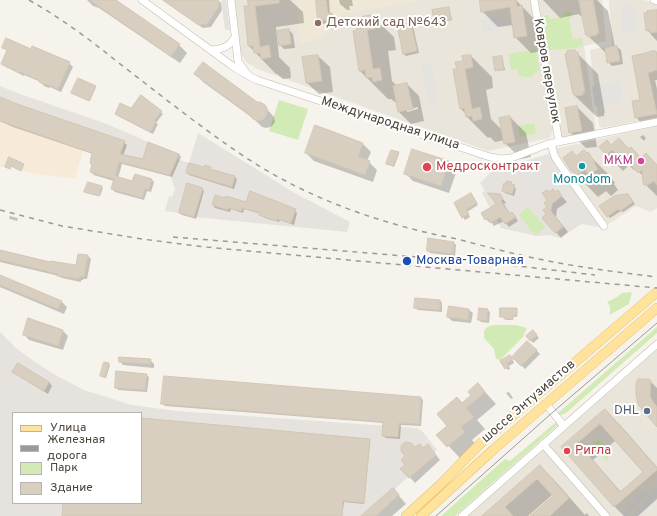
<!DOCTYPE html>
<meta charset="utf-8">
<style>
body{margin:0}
#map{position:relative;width:657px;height:516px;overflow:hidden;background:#f6f3ec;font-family:Overpass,sans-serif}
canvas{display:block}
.legend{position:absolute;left:12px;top:412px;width:130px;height:92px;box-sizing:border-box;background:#fff;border:1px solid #b7b4b0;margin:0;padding:5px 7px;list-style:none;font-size:12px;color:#4b4439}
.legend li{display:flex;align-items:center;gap:8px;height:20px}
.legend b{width:20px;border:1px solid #b7b4b0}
</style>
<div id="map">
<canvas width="657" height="516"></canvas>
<ul class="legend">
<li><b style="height:5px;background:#ffe39c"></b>Улица</li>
<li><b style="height:5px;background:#9a9a9a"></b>Железная дорога</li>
<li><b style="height:11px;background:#d2eab5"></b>Парк</li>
<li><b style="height:11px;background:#d8cfc1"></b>Здание</li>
</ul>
</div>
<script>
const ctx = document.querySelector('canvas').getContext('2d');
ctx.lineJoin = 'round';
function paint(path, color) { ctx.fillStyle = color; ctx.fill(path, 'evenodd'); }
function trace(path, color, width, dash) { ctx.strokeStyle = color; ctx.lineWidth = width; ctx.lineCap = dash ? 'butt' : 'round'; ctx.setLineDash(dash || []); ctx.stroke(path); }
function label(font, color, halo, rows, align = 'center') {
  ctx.font = font + ' Overpass,sans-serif'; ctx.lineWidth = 4; ctx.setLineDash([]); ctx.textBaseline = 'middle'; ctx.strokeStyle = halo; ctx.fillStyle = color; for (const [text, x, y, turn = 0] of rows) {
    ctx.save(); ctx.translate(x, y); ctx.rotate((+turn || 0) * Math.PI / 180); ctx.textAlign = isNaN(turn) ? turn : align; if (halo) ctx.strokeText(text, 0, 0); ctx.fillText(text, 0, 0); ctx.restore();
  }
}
paint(new Path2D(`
 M233,0H530L553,130L550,138L488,151L257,69L246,62L240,53Z
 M538,0H602L606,41L584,46L596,130L561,138Z
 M609,0H644L657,4V117L603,128L599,126L590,50L612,45Z
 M657,126V208L651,212L636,206L603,228L550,150Z
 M657,347V516H466Z`), '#eae5da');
paint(new Path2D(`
 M0,121L83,150L75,179L37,174L21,171L12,167L10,169L5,167H0Z`), '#f7ead8');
paint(new Path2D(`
 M0,86L20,94L107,124L148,142L179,154L177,159L189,163L198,133L293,192L350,222L347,232L194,217L179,213L165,211L169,196L172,197L175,189L170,175L118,162L0,121Z
 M551,153L603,228L582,224L559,238L549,235L536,236L501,228L482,193L485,191L480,183L492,171Z
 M0,332L17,349L31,359L55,375L84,390L132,405L177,411L417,428L423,432L437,450L395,489L400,495L376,516H0ZM13,413H141V503H13Z`), '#e6e2dd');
paint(new Path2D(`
 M297,0H425L346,13L327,33L313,41L300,43Z`), '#efe8d6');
paint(new Path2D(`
 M570,12L573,14L569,19L573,39L582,38L583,45L577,48L548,50L542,16L549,15L550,19L563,17L564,13Z
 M536,49L540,70L535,73L532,77C523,77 519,78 517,69L511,70L508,54Z
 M279,100L308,109L298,140L269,131Z
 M534,123L536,133L520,137L518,126Z
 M528,207L545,227L535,235L519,215Z
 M632,292L629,304L609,315C611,309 611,307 607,302C612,299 618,297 622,293Z
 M493,325H516L527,328L523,337L500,360L496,359L494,349L484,338V331L487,327Z
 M657,327V333L566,413L559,416L557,414Z
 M558,421L559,424L455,516H441L505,459L510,461L556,422Z
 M599,440L609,452L607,462L593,445L594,442Z`), '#d2eab5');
paint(new Path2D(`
 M221,0H226L230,30H225Z
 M622,3L634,6L637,33H622Z
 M504,16L506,28L483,32L481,20Z
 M431,63L438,103L428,105L421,65Z
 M620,81L623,102L595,106L592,86Z
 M657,487V496L642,516H634Z
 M643,490L647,492L628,516H622Z`), '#e5e3e0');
paint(new Path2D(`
 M87,0H114L179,45L187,53L180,63L99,8L93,6Z
 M163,0H218L221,3L222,10L211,27L203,28Z
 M249,0H290L303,12L304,23L276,27L279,57L290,68L291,78L283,79L277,74H276L249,46Z
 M317,0H329L330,14H332L336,18V22L323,24L319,20Z
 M339,0H352L353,6H349L350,10H347L340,4Z
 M482,0H516L537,22L542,51L531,53L515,37L513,25L498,27L482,11Z
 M543,0H597L608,11L615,47H617L621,50L623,64L612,66L608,62L606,53L587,35L583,15L580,16L579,14L560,18Z
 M449,8L452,20L436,23V22Z
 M657,11V41L647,30Z
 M372,16L394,37L396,50L388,51L392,81L397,86L407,84L419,96L424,121L411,124L399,112L397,102H395L391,99H388L360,71L358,31L364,23ZM418,107V109L407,112V110Z
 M411,24L413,26L419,53L406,56L403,53Z
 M289,30L293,34L295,48L284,49L280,45Z
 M3,47L31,51L69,63L73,67L61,92L50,87L49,88L44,86L41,82L24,75V76L6,67L2,63L8,52Z
 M575,51L598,74L605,113H604V116L597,117L573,94Z
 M656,52L657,53V80H655L657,89V122L643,125L636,117L641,101L633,56Z
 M318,56L330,67L333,92L319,94L307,83Z
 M471,56L492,77L493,88L486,90L491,119L503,131L510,117L526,133L531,157L521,159L505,143V140L495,142L490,137L488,138L467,117L466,114L461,109L458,70L464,62Z
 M502,57L505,70L497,71L496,70Z
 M196,74L264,106L274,117L275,122L272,126L267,128L262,127L254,119L203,82Z
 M95,87H96L90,101L73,94Z
 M0,98L124,142L127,145L123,156L144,161L179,154L181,157L172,177L122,164L118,178L133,183L135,175L152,180L154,182L151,192L147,191L144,200L115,192L112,189L114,181L94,175L91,172L93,165L91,163L93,154L13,127L0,121Z
 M577,107L593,123L597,147L586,148L570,132Z
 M131,109L161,112L163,114L156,123L158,124L153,134L118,116L116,114Z
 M316,127L363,144L371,152L367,161L369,162L377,170L373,182L314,161L306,153Z
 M643,135L646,138L644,141L640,137Z
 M619,139L630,150L641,158L657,165V196L644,183V177L636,169L634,170L629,165L623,171L600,147L611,146Z
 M413,150L449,162L457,170L449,193L413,181L405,173Z
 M398,153L399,154L394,167L388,164Z
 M588,154L609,175L615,183L614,184L618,190L611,196L606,191L598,197L573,171L576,157Z
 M205,168H210L212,171L235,177L237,179L234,189L189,175L187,173Z
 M88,183L103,188L100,196L86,192Z
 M511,183L516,189L514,196L505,193L503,190L507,185Z
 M202,189L204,191L196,219L182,215L180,213Z
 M557,191L567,202L557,209L556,217L568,232L561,238L544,218L547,214L549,193H555Z
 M471,195L478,205L467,212L470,217L465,220L463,217L455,204Z
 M630,197L635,204L623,212L621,211L610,218L608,216Z
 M503,199L506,203L504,204L510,214L515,216L518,221L509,227L504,221L494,226L491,222H489L486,219Z
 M247,203L295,210L297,213L294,225L280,220L279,222L271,220L263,217L261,214L244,209L243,213L231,209L230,212L215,208L213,205Z
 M10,216L17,218H18L17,221L10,219L9,218Z
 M454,243L456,245L455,256L430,253L428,250Z
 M0,251L51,263L77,266L79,255L88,256L91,259L87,279H83V280H81V282L62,278L59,276L0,262Z
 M0,276L61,301L67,307L64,314L0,287Z
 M440,300L442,303V312L418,310L415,308Z
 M516,309L517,310V317H513V320H506L505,317L501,316Z
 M469,310L473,313L471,323L452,321L448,317Z
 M487,310L490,312L489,323L481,322L479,320Z
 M62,330L68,336L63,350L29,340L24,334Z
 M533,331L539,338L533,343L527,336Z
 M527,342L540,354L525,369L513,357Z
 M512,359L514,363L509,366L510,369L508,370L501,361Z
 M150,360L154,364V368L123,365L120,361Z
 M109,364L110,365L106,378L102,377L101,376Z
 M13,372L49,382L52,386L48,394L17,375Z
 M146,375L149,377L147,392L118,390L116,387Z
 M649,380L657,388V425L644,411Z
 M478,384L496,404L477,420L485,429L472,440L476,444L460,458L438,435L448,426L462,404L472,395Z
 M509,392L513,398L511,399L506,393Z
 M421,398L423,400L421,426L401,425L400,439L386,438L383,436L384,423L165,406L162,403Z
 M605,410L621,426L657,467V499L638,516H624L615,507L563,447ZM616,440L644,472L621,492L593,460Z
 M141,419L369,440L370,441L364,504L344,502L342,516H63L64,503H141Z
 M415,448L423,449L433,451L440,460L415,483L402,469L406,465L407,456Z
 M540,466L556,482L585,515L587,513L589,516H532L554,496L552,495L528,516H484Z
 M393,489L406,504L392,516H363Z`), '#0003');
const building = new Path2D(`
 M90,0H116L180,44L171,56Z
 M163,0H218L219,6L207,24L199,25Z
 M248,0H279V3L255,6L260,47L269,45L271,57L261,59L260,53H254L253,46H248L244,6H248Z
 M316,0H326L328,13H332L333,19L318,21Z
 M480,0H516L517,7L522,5L527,36L514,38L510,7L481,12Z
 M579,0H593L599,33H597V35L588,37V35H586Z
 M449,7L451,20L435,23L432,10Z
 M657,10V32L650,33L649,30L646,31L644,13H647V11Z
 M373,15L375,29L367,30L373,69L380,68L382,80L373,82L372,77L366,78L365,70L359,71L353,31L357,30L356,23L363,22L362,17Z
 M411,23L417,51L403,54L397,25Z
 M289,29L291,44L279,46L277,31Z
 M6,38L31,49L32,46L70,62L58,89L46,84V85L39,82L40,81L20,72V73L1,64L7,50L2,48Z
 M617,46L620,61L607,63L605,48Z
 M575,50L576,52H578L585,92H583V95L575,96L574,94H573L565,54H567V51Z
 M650,51H656L657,55V70L648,73L657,114L635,118L632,101L640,100L632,56L650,52Z
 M318,55L322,81L306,83L302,57Z
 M471,55L473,67L465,69L472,109L480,107L482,119L473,121L472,116L466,117L464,108L460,109L453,69H457L455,62L463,61L462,56Z
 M502,56L504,69L495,71L493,57Z
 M203,62L257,102H260L265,105L267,108V114L264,119L259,121L253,119L249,114L194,74Z
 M78,78L96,86L89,101L71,93Z
 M407,83L413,109L398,112L393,86Z
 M141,95L162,111L154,120L156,121L150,132L115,114L120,103L131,108Z
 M0,97L17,104L125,141L120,154L143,159L148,142L179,154L170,175L119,162L115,176L132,181L135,174L152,179L149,190L145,189L142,198L111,189L114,179L90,172L92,164L90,163L92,153L0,121Z
 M577,106L582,131L569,133L565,108Z
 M510,116L515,142L504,144L499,118Z
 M315,125L363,143L358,157L370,161L365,175L305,153Z
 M619,138L629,149L631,147L641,158L646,153L657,165V185L654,181L648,185H644L643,183L642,170L638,173L620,153L617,155L612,150L606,155L599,147L607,140L611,145Z
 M412,149L449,161L441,186L404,174Z
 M391,150L399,152L393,166L386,164Z
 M584,150L587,153L588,152L595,162L594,163L598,169L589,175L585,170L576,176L573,171L572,172L563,158L572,151L576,156Z
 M9,157L24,164L21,171L11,166L10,169L5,167Z
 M189,163L204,167L205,165L211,167L210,169L235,176L232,187L186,173Z
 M507,181L512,182L511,184L515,185L512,194L502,191L504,183L506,184Z
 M88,182L102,186L99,196L84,192Z
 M187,183L203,188L194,217L179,213Z
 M553,189L555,192L558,190L562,196L552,204L551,211L563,227L555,233L542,218L546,214L543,210L547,207L544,203L547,200L542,193L547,190L549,192Z
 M250,191L296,209L291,223L277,219V221L259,215L260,213L242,208L241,211L228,208V210L212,205L215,195L225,198L226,196L246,202Z
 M471,193L477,203L466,209L469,214L462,218L454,203Z
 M488,193L500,194L503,199L501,201L509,213L512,212L516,217L505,224L500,217L490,223L488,218L485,220L481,213L496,204Z
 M628,194L633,202L620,211L618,209L607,217L599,206L614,196Z
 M428,238L454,242L453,254L427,251Z
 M0,250L50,262V261L76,265L78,254L88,255L84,277L80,276V278H78V279L57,276L58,274L0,260Z
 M0,275L62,301L58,309L0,285Z
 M415,298L440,300V310L414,308Z
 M449,306L469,309L468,320L447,317Z
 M479,308L488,309L487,321L478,320Z
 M500,308H517V316H513V319H504V317H500Z
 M28,318L63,330L58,346L23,335Z
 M533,330L537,335L530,341L526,336Z
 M527,341L537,350L521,366L512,357Z
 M510,355L513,360L507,363L509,366L505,369L500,361Z
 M119,357L151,359L150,364L119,362Z
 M104,362L109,363L105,377L100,376Z
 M18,363L49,382L44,391L12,372Z
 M116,371L147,374L145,390L115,388Z
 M164,376L421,397L419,424L399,423L398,437L382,436L383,422L161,404Z
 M638,379H649L651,381L650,397L657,407V427L644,412L638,404L636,395V385Z
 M478,383L485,392L466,408L474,417L461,427L465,432L447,447L436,435L447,426L437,414L457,397L462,403L471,395L468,392Z
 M605,409L657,468V470L614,507L561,447ZM600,424L643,472L620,492L578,443Z
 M141,418L370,439L364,503L343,501L342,516H62L63,503H141Z
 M406,442L411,443L415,447L420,444L423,448L428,444L436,455L409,478L400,469L405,465L401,460L405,456L401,451V446Z
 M540,465L569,498L550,516H530L553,496L537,479L505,507L513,516H482Z
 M393,488L399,495L376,516H361Z`);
paint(building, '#d8cfc1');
trace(building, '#d3c7b4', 1);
const minor = new Path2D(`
 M142,0L231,65L245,74
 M231,0L238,61L244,70L249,76L257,80L490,157L503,159L511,158L548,144L657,122
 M534,0L559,142
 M654,0L657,1
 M211,50C223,49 229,47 235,37
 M551,144L555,157L561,166L604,226
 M546,404L564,426
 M543,444L606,516
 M462,516L657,344`);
const major = new Path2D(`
 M406,516L440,485L468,456L481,443L657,292
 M421,516L494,449L657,308`);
trace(minor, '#c2bbae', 8);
trace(major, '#e6c16a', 10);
trace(minor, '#fff', 7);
trace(major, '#ffe39c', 9);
trace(new Path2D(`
 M436,516L553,412L657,323`), '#9a9a9a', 1);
trace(new Path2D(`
 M29,0C59,17 88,38 115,60C158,93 200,127 245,157C292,188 344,210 398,225C418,231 437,235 457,239C491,248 525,257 559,263C592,269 624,273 657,277
 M0,210L62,226L142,239L205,247L657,288
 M173,237L490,263L518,266L595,275`), '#9a9a9a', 1.5, [5, 5]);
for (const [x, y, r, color] of [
 [318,23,4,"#8d6e63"],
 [641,161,4,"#d1479c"],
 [582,166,4,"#0f9aa8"],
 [427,167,5,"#e0444e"],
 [407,261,5,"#1a4fb4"],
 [647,411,4,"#5c6f8a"],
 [567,451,4,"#e0444e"]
]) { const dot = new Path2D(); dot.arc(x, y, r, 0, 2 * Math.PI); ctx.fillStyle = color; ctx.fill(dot); trace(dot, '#fff', 1.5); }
label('13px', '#785e54', '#fff', [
 ["Детский сад №643",326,23]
], 'left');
label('13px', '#4b4439', '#fff', [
 ["Ковров переулок",546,71,80],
 ["Международная улица",390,124,18],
 ["шоссе Энтузиастов",529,402,-41]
]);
label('13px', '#b23c85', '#fff', [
 ["МКМ",633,161]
], 'right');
label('13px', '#be3a42', '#fff', [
 ["Медросконтракт",436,167],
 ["Ригла",575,451]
], 'left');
label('13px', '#0d838f', '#fff', [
 ["Monodom",582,180]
]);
label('13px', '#164399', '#fff', [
 ["Москва-Товарная",416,261]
], 'left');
label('13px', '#4e5e75', '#fff', [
 ["DHL",639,411]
], 'right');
</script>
